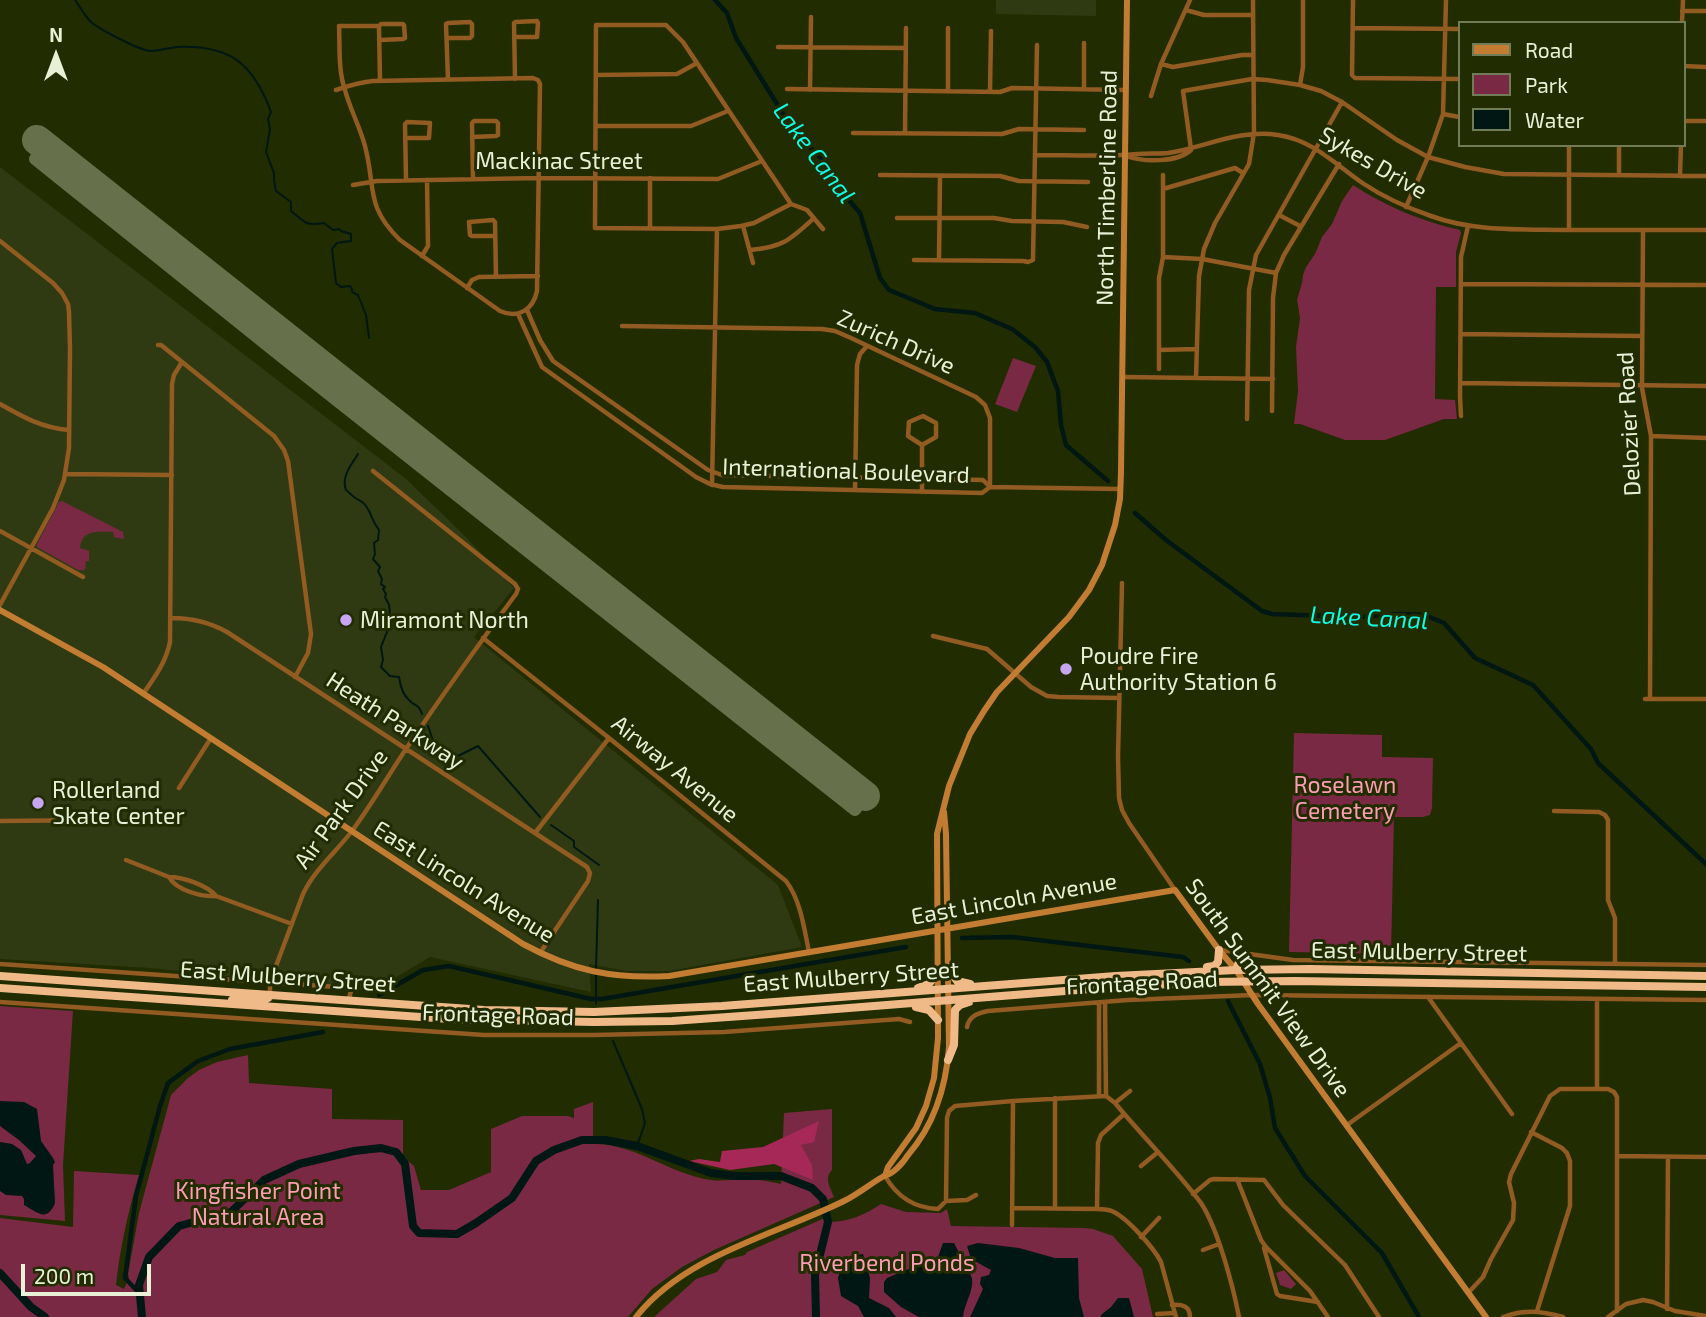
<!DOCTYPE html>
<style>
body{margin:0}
#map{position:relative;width:1706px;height:1317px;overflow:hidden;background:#212c00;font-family:"Exo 2",sans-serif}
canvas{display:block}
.legend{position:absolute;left:1458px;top:21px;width:228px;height:126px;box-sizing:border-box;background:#212c00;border:2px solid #717b56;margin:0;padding:9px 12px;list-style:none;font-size:21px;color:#e8f1d8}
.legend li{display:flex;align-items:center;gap:14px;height:35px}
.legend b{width:35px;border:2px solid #717b56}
.north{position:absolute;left:21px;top:21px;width:70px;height:70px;-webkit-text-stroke:5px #212c00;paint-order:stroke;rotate:0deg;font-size:19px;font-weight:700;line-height:28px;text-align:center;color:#e8f1d8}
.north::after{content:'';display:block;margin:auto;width:24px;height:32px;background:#e8f1d8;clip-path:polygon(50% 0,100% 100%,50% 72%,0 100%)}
.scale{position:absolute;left:21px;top:1264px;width:130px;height:32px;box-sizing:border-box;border:4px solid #e8f1d8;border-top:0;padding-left:9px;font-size:21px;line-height:24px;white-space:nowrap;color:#e8f1d8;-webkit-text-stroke:5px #212c00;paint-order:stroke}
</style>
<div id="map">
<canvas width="1706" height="1317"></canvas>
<ul class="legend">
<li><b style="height:9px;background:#c27d33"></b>Road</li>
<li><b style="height:19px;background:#792943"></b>Park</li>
<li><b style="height:19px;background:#001713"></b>Water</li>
</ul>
<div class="north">N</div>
<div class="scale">200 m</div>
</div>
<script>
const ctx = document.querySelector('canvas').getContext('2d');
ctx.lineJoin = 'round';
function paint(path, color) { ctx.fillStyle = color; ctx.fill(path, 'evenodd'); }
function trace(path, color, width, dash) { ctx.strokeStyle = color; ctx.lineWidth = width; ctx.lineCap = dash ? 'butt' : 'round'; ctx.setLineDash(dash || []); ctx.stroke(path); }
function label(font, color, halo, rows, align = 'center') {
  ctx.font = font + ' "Exo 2",sans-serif'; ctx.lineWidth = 6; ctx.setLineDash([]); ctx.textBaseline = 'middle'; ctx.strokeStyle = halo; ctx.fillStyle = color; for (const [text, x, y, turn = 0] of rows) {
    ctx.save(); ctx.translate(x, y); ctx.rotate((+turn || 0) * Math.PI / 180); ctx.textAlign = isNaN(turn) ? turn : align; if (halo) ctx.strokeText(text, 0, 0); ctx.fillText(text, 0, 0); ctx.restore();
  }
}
paint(new Path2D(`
 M996,0H1096V16L996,14Z
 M0,167L405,478L463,534L514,588L474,637L778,885L802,947L669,971H627L589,964L591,992L430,957L373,991L150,968L0,959Z`), '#2f3a12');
paint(new Path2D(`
 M1353,185C1387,207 1421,221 1460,230L1461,233L1456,252V287H1436L1435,399L1455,400L1457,419H1444L1385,440H1345L1300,424H1294L1298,391L1296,347L1300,318L1297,300L1302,283L1303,275L1306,267L1315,254L1322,237L1332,224L1342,201Z
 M1013,358L1036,366L1017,412L995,404Z
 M62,501L123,532L124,539L114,537L113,532C98,532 82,529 80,548L89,551V561H86L85,570H78L37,547V544L59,502Z
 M1294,733L1382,735V757L1433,758L1432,808L1430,815L1423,817H1394L1391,954L1289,952Z
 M0,1006L73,1011L63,1165L65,1221L0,1215Z
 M248,1055L249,1083L332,1089V1119L403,1120V1157L414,1166L421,1190H449L491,1172V1129L522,1116H568L574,1118V1109L593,1102V1144C635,1143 671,1175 711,1180C725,1182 740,1178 754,1179C763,1180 772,1182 781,1184L784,1113L832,1109V1170C824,1178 830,1187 834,1197L714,1250L682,1267L652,1289L628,1317H0V1218L73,1227L74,1171L139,1175C128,1212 120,1248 116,1285L124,1289L129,1278L128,1274L139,1213L171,1095L188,1078L199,1070L217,1062Z
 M881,1204L906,1212L941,1213L947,1209L951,1226L1084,1228L1093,1229L1113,1236L1142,1269L1153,1317H654L696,1279L717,1272L726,1260L745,1255L747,1252L827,1217L828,1222C849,1222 864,1215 881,1204Z
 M1284,1270L1296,1284L1291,1289L1280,1285L1276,1273Z`), '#792943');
paint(new Path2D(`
 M819,1121L814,1142L801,1145L812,1165L813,1180L774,1164L730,1170L689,1161L699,1159L720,1162L722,1151L763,1147Z`), '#a62856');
paint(new Path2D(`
 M0,1101L24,1102L37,1109L41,1141L53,1158L55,1162L53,1165L55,1203C47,1223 37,1212 24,1205V1199L22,1196L6,1195L0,1191V1142L12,1144L21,1150L27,1164L30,1163L36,1156L19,1140L0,1126Z
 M943,1243H954L972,1278C974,1291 964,1304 963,1317H919L901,1307L884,1292V1282L887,1278L938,1257Z
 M978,1243L1019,1248L1055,1258H1078L1079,1298L1084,1317H970L983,1289L980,1284L981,1277L989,1275L991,1270L971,1259L967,1246Z
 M863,1254L870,1278L869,1298L889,1308L896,1317H864L858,1306L841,1296L838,1278L844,1258Z
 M1118,1298H1129L1134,1317H1101V1315L1111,1307Z`), '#001713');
trace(new Path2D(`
 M75,0C80,7 85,16 91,22C99,29 139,50 150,51C159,51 168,48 177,47C230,45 253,63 271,112L268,119L270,129L266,152L274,173V180L276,191L291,202V211C305,222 304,226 324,223L333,230L339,229L341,231L351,234V241L337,243L332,249L336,283L341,287L350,286L352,289V292L358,295L366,315L369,338
 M358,454C351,465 341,477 346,490C349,492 351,495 354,497C361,502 364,501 369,511C373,519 374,524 379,530L378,540L374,543L375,554L373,559L380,567L378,571L382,579L381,584L385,587L383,589L386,594L385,597L389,605L391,622L381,647L383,660L381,667L390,676L399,677C400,684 403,695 409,700C415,707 418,703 422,714
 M428,726L438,755L452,759L478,746L540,817
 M551,825L574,841V847L599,865
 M596,969L598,900
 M596,1004V975
 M613,1041L642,1109L645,1123L637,1146`), '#001713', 2);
trace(new Path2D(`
 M715,0L727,13L736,38L795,133L823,160L829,177L860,213L880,278L889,290L935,309L975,313L1012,329L1035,347L1047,362L1058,391L1061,425L1066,445L1108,481
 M1135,513L1166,540L1262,611L1272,614L1358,617L1398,614L1425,615L1444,623L1475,658L1533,685L1591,749L1598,763L1706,864
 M962,938L1012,937L1183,957L1189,961
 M379,995L423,970L449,966L591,999H602L906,947
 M1228,1001L1260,1064L1270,1098L1275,1128L1305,1176L1382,1253L1419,1317
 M140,1294L125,1278L136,1196L160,1106L168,1083L198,1061L230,1049L323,1032`), '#001713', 4.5);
trace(new Path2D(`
 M0,1273L31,1307L45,1317
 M142,1317L139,1285L149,1257L179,1226L231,1212L264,1180L299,1164L354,1151L381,1148L396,1152L405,1164L413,1226L419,1233L457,1234L476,1223L512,1198L536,1161L554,1150L582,1140H605L637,1146L711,1173L734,1176H781L812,1188L823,1199L828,1222L815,1275L816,1317`), '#001713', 8);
trace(new Path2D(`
 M46,146L35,159L283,358L855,810L865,796`), '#66704b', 12);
trace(new Path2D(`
 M37,140L865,796`), '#66704b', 30);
trace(new Path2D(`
 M1353,0L1352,75L1355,78L1459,79
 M1186,10L1204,15H1253
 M1682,11H1706
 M1682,23L1683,0
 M596,25H666L683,42L791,204L754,223L741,226L717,229L595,228Z
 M1353,28L1459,29
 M514,37H537L538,23L537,21L515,22L514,23L515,79
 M447,38H470L472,36V24L470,22L448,23L446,24L448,80
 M380,40L403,39L405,38L404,25L403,24H381L379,26L380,81
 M778,47L906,48
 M1161,64L1173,67L1242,55H1253
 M1683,66L1706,67
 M596,75L677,74L697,63
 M1300,85L1303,67V0
 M787,89L1000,92L1012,88L1126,90
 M1084,89V43
 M336,90C348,86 360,82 373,81L533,78L538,80L540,84L537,291C533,310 518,319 500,311L400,240C365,206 376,188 365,146C360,127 350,109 345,90C338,70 340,47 339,26H379
 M810,90L811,17
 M948,91V28
 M990,92L991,31
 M1151,96L1161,64L1190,0
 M1443,114L1459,117
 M1683,121H1706
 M596,126H691L728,111
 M853,133L1002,134L1019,129L1084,130
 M905,133L906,28
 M472,137L496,136L498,135V123L496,121H474L472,123L473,179
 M405,138H429L430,123L407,122L405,124L406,180
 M1191,149L1183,91L1252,79L1267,80L1300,85L1321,91L1342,102L1397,140L1428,157L1465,167L1504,174L1706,176
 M1036,155C1069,155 1103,157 1137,154C1147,153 1158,154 1168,153C1206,147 1239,129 1278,135C1313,140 1336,165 1364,184C1385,198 1408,208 1431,216C1474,232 1523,229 1568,230C1614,230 1660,230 1706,230
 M1126,156C1143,162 1177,163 1191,150
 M880,175L1000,176L1019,181L1088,182
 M1619,175V145
 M1680,176L1681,145
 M650,178V228
 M353,185L377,181L539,178L718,179L762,161
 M1163,189L1235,168L1243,173
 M791,204L807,210L823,229
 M1406,207L1428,157L1443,114L1446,0
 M1279,215L1300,226
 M897,218H994L1012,221L1063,222L1087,227
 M743,226L753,263
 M1569,230V145
 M1643,230L1642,388L1651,436L1650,699
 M495,236H472L470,235L469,222L493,220L495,222L496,277
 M0,241L53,283L62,293L68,304L69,312L70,349L69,448L64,480L53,508L0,605
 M750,250C783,247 790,240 814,218
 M422,256L428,246L427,180
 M1163,257L1202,259L1276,273
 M914,260L1023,261L1028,262L1033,260L1037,45
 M939,260L940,176
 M1461,284L1706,285
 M467,288L472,280L479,277L538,276
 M527,310L540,340L553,361L708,470L722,475L983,480L990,487L1120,489
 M518,314L542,367L696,477L710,484L723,487L982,493L990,487
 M622,326L822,329L835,331L851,338L976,397L985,405L990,418V487
 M1461,334L1642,336
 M158,345H161L274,436L284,450L288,461L311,634L308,653L295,677
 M1159,350L1196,349
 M1159,369V278L1163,257V175
 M1122,377L1273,379
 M1196,378L1199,276L1204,249L1215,223L1249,164L1254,133L1253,0
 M1461,383L1706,386
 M0,404C23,417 42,428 69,430
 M1272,411L1273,298L1276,273L1284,255L1339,164
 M1461,416L1460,396L1461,257L1468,226
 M1247,419L1249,290L1256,255L1342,102
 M1651,436L1706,438
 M65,474L172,475
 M712,485L717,229
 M855,490L857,365L860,354L867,346
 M922,492V445L936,437V423L923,416L909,422L908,436L922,445
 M0,531L83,577
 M1122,583L1118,757L1119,798L1122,810L1129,823L1175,890
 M172,618C192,618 209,622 227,632L587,867L590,873L588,881L540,953
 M933,636L987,649L1031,687L1047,696L1059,697L1119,698
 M483,638L609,738L786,881C801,901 804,928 809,952
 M143,694C155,677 166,662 170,642L172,384L174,375L182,362
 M1645,699H1706
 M179,788L211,738
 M1554,811L1599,812L1605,815L1608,820V900L1615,918V964
 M0,821L100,820
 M535,833L609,738
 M126,860L169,877
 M216,896C207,885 183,877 169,877C176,890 201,897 216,896L292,924
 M1220,950L1293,960L1706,965
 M0,964L352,988L348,1001
 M270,994V982L303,894C315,869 336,852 352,831C372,804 389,774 408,746C443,694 479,644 516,594L518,589L515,584L373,471
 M1428,997L1512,1114
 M0,1002L484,1035H594L724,1032L899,1019L910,1022
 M1099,1003V1096
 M1105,1003L1106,1096
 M967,1027C969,1016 978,1013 988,1011L1128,1000L1253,995L1706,1000
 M1597,1089V999
 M1115,1103L1130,1091
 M1347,1125L1461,1043
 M1531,1132L1562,1148L1567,1153L1570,1161V1206L1537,1311
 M1617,1156L1706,1157
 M1141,1166L1158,1152
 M885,1176C897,1197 914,1208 938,1209L946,1201L947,1118L949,1111L955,1106L1013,1101L1106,1096L1115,1103C1143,1137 1175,1168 1201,1203C1218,1229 1233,1286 1239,1317
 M1237,1179L1261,1240L1266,1247L1310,1291L1328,1317
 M1193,1194L1210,1180L1214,1179L1264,1180L1283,1205L1345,1265L1379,1317
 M946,1201L967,1200L976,1195
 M1012,1208L1097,1209C1103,1209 1108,1209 1114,1212C1128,1219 1154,1248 1161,1262L1176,1317
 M1055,1208V1098
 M1097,1209L1098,1143L1101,1135L1124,1114
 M1012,1225L1013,1101
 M1141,1237L1159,1218
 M1264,1248L1277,1294L1280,1296L1318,1302
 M1203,1250L1219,1244
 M1468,1293L1483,1277L1491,1259L1513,1220L1514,1203L1509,1182L1511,1174L1550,1096L1560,1089H1608L1614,1092L1617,1097V1311
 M1172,1305C1182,1304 1190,1306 1190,1317
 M1667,1309L1668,1157
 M1157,1314L1175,1313
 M1503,1317C1525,1309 1540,1311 1563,1317
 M1608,1317L1626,1304L1643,1300L1653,1302L1675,1311L1706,1316`), '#925b21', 4.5);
trace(new Path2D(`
 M0,610L103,667L523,944C573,971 612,979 669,976L1175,890L1219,950L1236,970L1258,1004L1486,1317
 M885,1176L888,1167L916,1128L926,1106L934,1078L938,1038L937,834L949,786L970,734L984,711L997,692L1069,617L1089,590L1102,565L1115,525L1120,499L1121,472L1127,0
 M636,1317C685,1255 775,1235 844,1201C858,1194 870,1184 884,1176C890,1173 889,1175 894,1171C899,1167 904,1161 908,1155C934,1125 946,1087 949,1047L946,834L944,812`), '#c27d33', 6);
trace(new Path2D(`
 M1207,967L1214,966L1218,962L1219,950
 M948,968L957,981L970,984
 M1236,970L1242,953
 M0,976L484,1010L594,1012L722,1006L1116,976L1236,970L1310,969L1706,976
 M0,988L450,1019L594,1022L672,1021L798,1012L1116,987L1206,982L1294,981L1706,987
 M918,988L929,984L938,971
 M232,1000H263L268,998
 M916,1007L929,1010L938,1020
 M948,1060L954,1045L955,1010L960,1005L969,1002`), '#f0ba88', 8);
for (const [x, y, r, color] of [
 [346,620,7,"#c6a6f0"],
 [1066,669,7,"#c6a6f0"],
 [38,803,7,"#c6a6f0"]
]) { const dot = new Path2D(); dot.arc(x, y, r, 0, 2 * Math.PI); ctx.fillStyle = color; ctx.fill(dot); trace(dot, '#212c00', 2.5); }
label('23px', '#e8f1d8', '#212c00', [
 ["Mackinac Street",559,161],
 ["Sykes Drive",1373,163,30],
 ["North Timberline Road",1107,188,-89],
 ["Zurich Drive",896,342,24],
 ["Delozier Road",1629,424,-93],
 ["International Boulevard",846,471,2],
 ["Heath Parkway",395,721,33],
 ["Airway Avenue",675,769,39],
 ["Air Park Drive",341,809,-54],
 ["East Lincoln Avenue",464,882,32],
 ["East Lincoln Avenue",1014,899,-10],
 ["East Mulberry Street",1419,952,1],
 ["East Mulberry Street",288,977,4],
 ["East Mulberry Street",851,977,-4],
 ["Frontage Road",1142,983,-3],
 ["South Summit View Drive",1268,988,54],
 ["Frontage Road",498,1015,2]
]);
label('23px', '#e8f1d8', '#212c00', [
 ["Miramont North",360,620],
 ["Poudre Fire",1080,656],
 ["Authority Station 6",1080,682],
 ["Rollerland",52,790],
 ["Skate Center",52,816]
], 'left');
label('23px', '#fd9db5', '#212c00', [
 ["Roselawn",1345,785],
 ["Cemetery",1345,811],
 ["Kingfisher Point",258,1191],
 ["Natural Area",258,1217],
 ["Riverbend Ponds",887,1263]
]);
label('italic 24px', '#11fbe5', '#212c00', [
 ["Lake Canal",814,153,53],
 ["Lake Canal",1369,618,3]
]);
</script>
